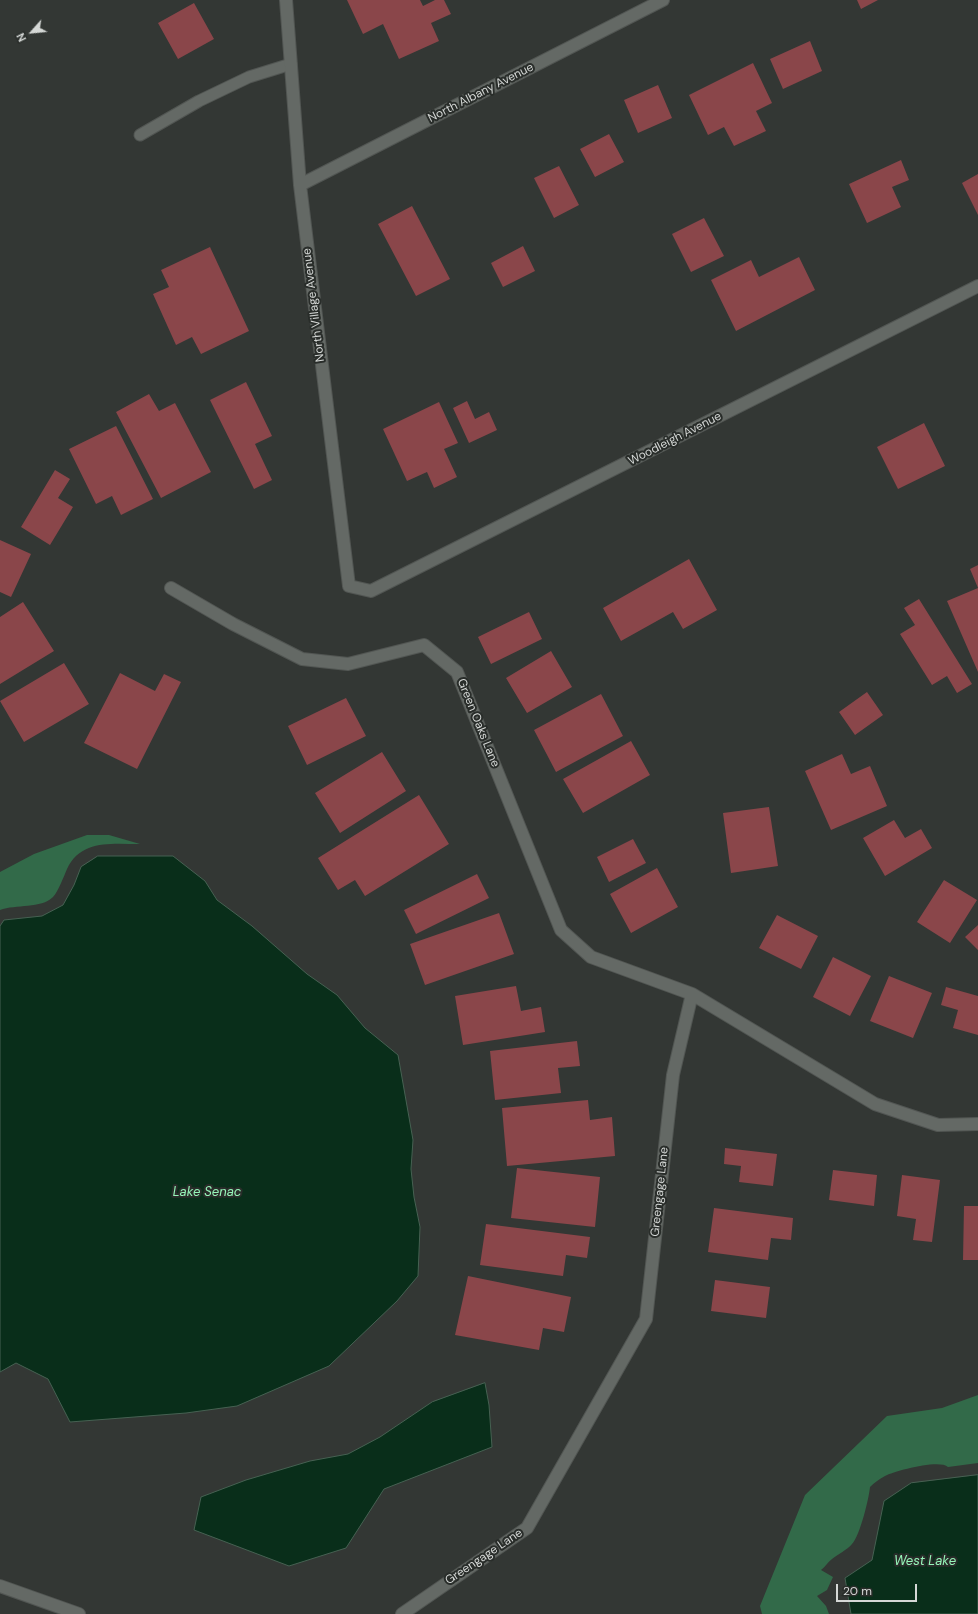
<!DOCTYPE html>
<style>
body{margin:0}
#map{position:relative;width:978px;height:1614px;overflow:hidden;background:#333734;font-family:"DM Sans",sans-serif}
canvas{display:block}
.north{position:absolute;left:12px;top:12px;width:40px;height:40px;-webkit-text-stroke:3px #292d2a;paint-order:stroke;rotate:243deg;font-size:11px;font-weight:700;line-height:16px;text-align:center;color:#d5d8d6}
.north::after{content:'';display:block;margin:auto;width:14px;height:18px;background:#d5d8d6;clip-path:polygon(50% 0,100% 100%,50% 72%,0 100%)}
.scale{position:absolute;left:836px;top:1584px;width:81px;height:18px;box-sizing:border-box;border:2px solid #d5d8d6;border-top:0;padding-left:5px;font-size:12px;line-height:14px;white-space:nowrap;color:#d5d8d6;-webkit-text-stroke:3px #292d2a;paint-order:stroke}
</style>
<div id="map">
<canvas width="978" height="1614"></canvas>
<div class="north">N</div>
<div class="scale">20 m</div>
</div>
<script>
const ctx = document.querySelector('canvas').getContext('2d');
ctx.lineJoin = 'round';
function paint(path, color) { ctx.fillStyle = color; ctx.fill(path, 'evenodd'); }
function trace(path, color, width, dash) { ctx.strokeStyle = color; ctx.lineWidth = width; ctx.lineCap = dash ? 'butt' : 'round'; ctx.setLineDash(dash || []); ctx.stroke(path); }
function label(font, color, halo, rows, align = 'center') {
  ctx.font = font + ' "DM Sans",sans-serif'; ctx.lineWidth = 4; ctx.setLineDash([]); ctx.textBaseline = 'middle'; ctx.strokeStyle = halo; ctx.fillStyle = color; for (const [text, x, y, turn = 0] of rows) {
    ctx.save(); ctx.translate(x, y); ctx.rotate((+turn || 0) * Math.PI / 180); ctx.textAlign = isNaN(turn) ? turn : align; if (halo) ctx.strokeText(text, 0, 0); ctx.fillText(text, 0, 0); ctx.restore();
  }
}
paint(new Path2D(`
 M87,835H109L140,844C112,844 81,839 67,869C64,876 58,892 53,897C41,909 16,904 0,910V872L34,854Z
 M978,1395V1463L948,1467C939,1459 895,1471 885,1476C879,1479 874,1483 870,1487C869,1498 860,1536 852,1544C847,1550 838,1554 832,1559C828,1562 825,1567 821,1570L833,1577L827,1590L817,1596L826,1606L829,1614H762L760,1606L805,1495L887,1416L942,1408Z`), '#326a49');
const water = new Path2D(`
 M98,856H173L205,881L217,900L252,926L307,974L337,995L365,1028L398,1055L413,1140L411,1169L414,1197L420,1227L418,1276L397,1301L329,1366L237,1406L186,1413L70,1422L48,1379L16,1363L0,1372V926L4,920L42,916L63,905L74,885L81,867Z
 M485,1383L489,1405L492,1447L384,1489L346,1548L289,1566L194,1530L201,1497L246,1480L310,1461L348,1454L380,1437L432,1402Z
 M978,1475V1614H851L845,1578L872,1560L884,1501L911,1483Z`);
paint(water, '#092e1a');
trace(water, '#466152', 1);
paint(new Path2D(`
 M347,0H420L423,6L435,0H444L451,14L431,23L439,41L399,59L383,24L363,34Z
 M857,0H878L861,9Z
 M194,3L214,39L178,59L158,23Z
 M810,41L822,71L783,89L770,59Z
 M753,63L772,103L756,111L766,131L734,146L724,127L708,135L689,95Z
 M658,85L672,118L638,133L624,100Z
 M609,134L624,162L595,177L580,149Z
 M901,160L909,180L892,187L901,207L867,223L849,184Z
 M559,166L579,205L554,218L534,178Z
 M978,174V215L962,183Z
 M412,206L450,279L416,296L378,224Z
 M704,218L724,256L691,272L672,234Z
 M523,246L535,271L503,287L491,263Z
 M210,247L249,331L201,354L192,337L176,345L153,294L169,287L161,270Z
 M799,257L815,290L736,331L711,280L751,260L759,277Z
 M246,382L272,436L255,444L272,480L254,489L210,400Z
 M149,394L159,411L175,403L211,472L161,498L116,412Z
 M467,401L475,419L489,412L497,430L469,443L453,408Z
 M439,402L458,443L444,449L457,477L434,488L427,472L407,481L383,429Z
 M924,423L945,466L898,489L877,447Z
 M116,426L153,499L121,515L112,496L96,504L69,449Z
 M55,470L70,479L58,498L73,507L50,545L21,527Z
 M0,540L31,554L11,597L0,592Z
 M689,559L717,610L683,629L673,612L621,641L603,608Z
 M978,565V588L970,569Z
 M978,588V672L947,601Z
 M919,599L972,684L957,693L947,676L932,685L900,634L915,625L904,608Z
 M23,602L54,651L0,684V617Z
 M529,612L542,639L491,664L478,637Z
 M551,651L572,687L527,713L506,678Z
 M64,663L89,704L24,742L0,701Z
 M120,673L155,691L164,674L181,682L137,769L84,743Z
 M867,692L883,715L855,735L839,712Z
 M601,694L623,736L556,772L534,730Z
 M346,698L366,736L307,765L288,726Z
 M631,741L650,775L583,813L563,779Z
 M382,752L406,791L340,833L315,793Z
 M842,754L851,774L870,766L887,806L831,830L805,771Z
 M419,795L449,844L365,896L355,880L338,890L318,858Z
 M769,807L778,866L731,873L723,813Z
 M894,820L905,838L921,829L932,848L885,876L863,838Z
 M633,839L646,863L609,882L597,857Z
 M657,868L678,907L631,933L610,894Z
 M477,874L489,898L416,934L404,910Z
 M944,880L977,900L950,943L917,922Z
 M499,913L514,954L425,985L410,944Z
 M777,915L818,936L801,969L759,948Z
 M978,925V950L965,937Z
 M833,957L871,976L850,1016L813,997Z
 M889,976L932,993L913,1038L870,1021Z
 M516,986L521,1011L541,1007L545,1032L463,1045L455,996Z
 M946,987L978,996V1035L953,1028L958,1010L941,1005Z
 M577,1041L580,1066L558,1068L561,1093L495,1100L490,1051Z
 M588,1100L590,1120L612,1117L615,1156L507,1166L502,1108Z
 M725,1148L777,1154L773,1186L739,1182L741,1166L724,1164Z
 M517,1168L600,1177L595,1227L511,1218Z
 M833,1170L877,1175L874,1206L829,1200Z
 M902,1175L940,1180L932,1242L913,1240L916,1219L897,1216Z
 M964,1206H978V1260H963Z
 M714,1208L793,1218L791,1240L771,1238L768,1260L708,1252Z
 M486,1224L590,1237L587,1258L566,1255L563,1276L480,1265Z
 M468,1276L571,1297L564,1332L543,1328L539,1350L455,1335Z
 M715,1280L770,1287L766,1318L711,1311Z`), '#8a464a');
const lane = new Path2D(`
 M140,135L199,101L249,77L291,64`);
const street = new Path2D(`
 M286,0L300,185L349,586L371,591L978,286
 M300,185L663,0
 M171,588L233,624L302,659L348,664L424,645L457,672L561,930L591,957L692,994L875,1104L938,1125L978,1124
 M402,1614L527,1528L646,1319L673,1075L692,994`);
const secondary = new Path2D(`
 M0,1586L79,1614`);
trace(lane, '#525653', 13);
trace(street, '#525653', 14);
trace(secondary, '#525653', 14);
trace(lane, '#646965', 11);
trace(street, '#646965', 12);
trace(secondary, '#646965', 12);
label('12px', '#d5d8d6', '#292d2a', [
 ["North Albany Avenue",481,93,-27],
 ["North Village Avenue",314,305,-97],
 ["Woodleigh Avenue",675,439,-27],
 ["Green Oaks Lane",478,723,68],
 ["Greengage Lane",660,1192,-84],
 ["Greengage Lane",484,1557,-34]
]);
label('italic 13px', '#96f5b9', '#292d2a', [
 ["Lake Senac",207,1193],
 ["West Lake",925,1562]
]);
</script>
